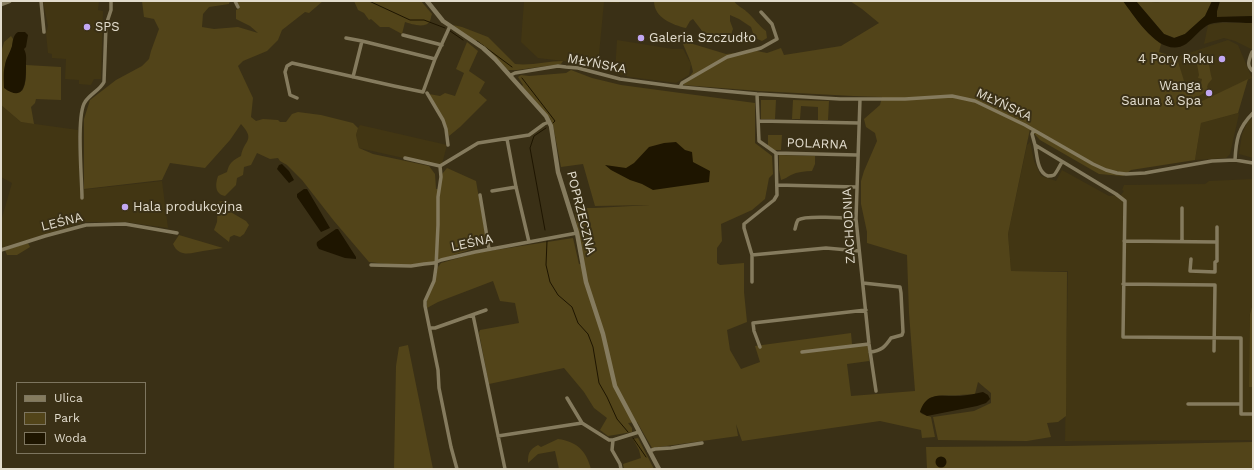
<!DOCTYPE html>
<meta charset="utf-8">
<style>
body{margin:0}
#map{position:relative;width:1254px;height:470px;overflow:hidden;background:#3a3016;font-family:"Work Sans",sans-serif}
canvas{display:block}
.frame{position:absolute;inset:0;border:2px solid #e2dccd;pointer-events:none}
.legend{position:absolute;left:16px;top:382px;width:130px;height:72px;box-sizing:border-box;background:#3a3016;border:1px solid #7d755f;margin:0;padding:5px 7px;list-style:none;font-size:12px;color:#e2dccd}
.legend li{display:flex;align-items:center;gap:8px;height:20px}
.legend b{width:20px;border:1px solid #7d755f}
</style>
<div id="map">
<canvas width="1254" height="470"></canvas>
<div class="frame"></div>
<ul class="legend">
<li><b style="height:5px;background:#857b5e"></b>Ulica</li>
<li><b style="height:11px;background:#524419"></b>Park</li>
<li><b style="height:11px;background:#1e1500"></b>Woda</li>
</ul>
</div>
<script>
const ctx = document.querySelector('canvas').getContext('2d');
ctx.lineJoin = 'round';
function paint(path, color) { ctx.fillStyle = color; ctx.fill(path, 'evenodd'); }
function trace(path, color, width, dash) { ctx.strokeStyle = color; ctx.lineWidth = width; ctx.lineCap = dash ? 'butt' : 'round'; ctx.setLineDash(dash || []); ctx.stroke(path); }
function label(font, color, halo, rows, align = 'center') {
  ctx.font = font + ' "Work Sans",sans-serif'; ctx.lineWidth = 4; ctx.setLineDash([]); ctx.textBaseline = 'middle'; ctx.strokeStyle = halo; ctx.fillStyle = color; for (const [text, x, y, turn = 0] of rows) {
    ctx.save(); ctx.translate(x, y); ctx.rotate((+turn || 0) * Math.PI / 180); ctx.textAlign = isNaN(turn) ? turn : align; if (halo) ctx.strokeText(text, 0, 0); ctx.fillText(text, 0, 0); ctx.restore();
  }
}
paint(new Path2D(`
 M43,1H99L98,10L103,11L101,79H94L91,85L79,84V80L65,79L66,59L52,58V54L48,53L46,33L48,26Z
 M524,1H619V3L604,2L598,65L538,58L521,42Z
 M1220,1H1253V16L1217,17V11Z
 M1220,23H1253V50L1235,41L1224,38L1204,44L1208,25Z
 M617,40L673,49H683L691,64L689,75L676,83L630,77L615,73Z
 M1228,40L1238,45L1252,78L1204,101L1190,106L1177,57Z
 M1,105L21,122L78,130L80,190L162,181L168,228L126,222H85L1,248V221L12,183L1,177Z
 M1238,113L1239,114L1230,154L1226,158L1195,160L1201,123Z
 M1253,118V158L1239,154L1242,134L1248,121Z
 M360,125L447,145L442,164H430L359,148L356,135L358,128Z
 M1030,142L1034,161L1041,176L1056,181L1062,170L1109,196L1121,195L1124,191L1122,190L1124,185L1205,184L1209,181L1253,179V303L1250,314L1249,387H1253V440L1065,441L1068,271H1011L1008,234L1027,145Z`), '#423613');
paint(new Path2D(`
 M142,1H230L229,4L209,7L203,14L202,27L214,29L238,27L258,33L250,26L236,19V10L240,8L237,1H323L309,13L305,12L282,30L278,40L267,51L243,61L238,66L253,98L251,117L256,121L263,119L278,120L280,122H286L292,114L298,112L321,115L353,123L358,128L356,135L359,148L373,154L429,166L435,174L436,189H440L442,174L447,168L476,181L487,244L445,258L435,260V263L403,266L369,262L334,221L302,180L287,165L280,161L278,158L270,159L257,153L251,165L244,167L243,175L237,178L236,185L225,196C215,194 215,185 218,176L227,172C229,163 233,160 241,156C244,139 256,141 241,124L230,140L205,168L170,163L162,180L84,189V119L90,100L116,80L142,66L149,59L151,51L159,29L154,19L144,17Z
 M354,1H421L432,14C431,16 431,19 430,21C426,29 411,24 405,22L402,34L389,27H380L371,19L369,20L364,13L358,10Z
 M654,1H734C737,6 743,8 747,12C754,18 759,26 766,31L767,38L762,41C753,38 754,35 751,27L739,19L730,15V21L733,29L731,35L727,41L720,40L716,37L712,39L706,38C703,31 698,26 693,19L690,21L686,28C673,25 654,18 654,1Z
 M850,1H1123L1142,26L1161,44L1159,52L1177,58L1185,84L1201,83L1202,79L1198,78L1199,75L1197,64L1201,61H1208C1210,67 1210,73 1212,79L1208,84L1207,87L1209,90L1197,97L1200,102L1248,79L1238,113L1201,123L1195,160L1131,170L1123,176L1099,174L1040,140L1030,129L1008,234L1011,271L1067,272L1066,416L1058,422L1047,423L1051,437L1027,441L938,440L933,417L974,411L991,403V393L978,382L975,394C970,394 964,395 959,395C941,396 927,391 920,412L922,414L931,417L935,437L922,438L921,430L880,421L742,441L736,424L738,436L652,448L637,422L628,423L632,428V432L608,436L600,430L607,418L594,408L584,392L564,368L489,384L479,333L480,330L519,323L515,303L500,301L493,281L438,302L427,308V300L433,286L438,267L441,263L476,253L573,238L579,264L584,265L574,208H595L650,205L595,206L583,164L561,167L553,125L550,118L522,86L523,85L518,77L521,75L529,76L566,73L571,70L592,78L621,85L755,103V143L772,156L773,174L769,178L765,199L752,210L721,224L722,241L717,248V263L720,265L744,263V292L747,322L727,330L730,350L741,369L760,362L755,346L851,333L852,344L868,343L869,361L847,364L851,396L915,391L909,313L907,255L867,243V232L861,204V181L864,171L877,141L875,133L866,127L864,119L880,105L882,97L853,96L759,91L683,85L693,72C691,58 684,50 681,37L684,35L688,36L693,44L726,54L757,51L767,53L781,48L784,55L841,46L879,23L862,9Z
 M1136,1C1146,1 1156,4 1165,1H1212L1205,16L1185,34L1175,38L1164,34Z
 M453,25L462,27L488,37L515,64C531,66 547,61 563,61L561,64L517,70H508Z
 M11,36L13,39L12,47L5,65L22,91C27,83 26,73 26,65L61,67V100L36,99L35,103L31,107L34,124L21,122L1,105V53L4,42Z
 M467,42L478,51L469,71L485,82L479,93L487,100L460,127L449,136L445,123L429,94L440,96L445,93L455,96L464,73L456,69Z
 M761,100H776L775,119H761Z
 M793,100L829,101L828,120H818V107L801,106L800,119H792Z
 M768,135H782L781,150H773L768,147Z
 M779,155L815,156V164L812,171C805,171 797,172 791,175C787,177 785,179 781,180L779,170Z
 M222,201L225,204L222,207L246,221L249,225L244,234L240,237L234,235L230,237L229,242L214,230L217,222L218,202Z
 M179,235L223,248C216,249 210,250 203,251C192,253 179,258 173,244Z
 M28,243L30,247L17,255H7L5,250Z
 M1253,303V387H1249L1250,314Z
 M408,345L433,469H394L396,366L399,347Z
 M638,438L654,469H624L623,464L641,458L639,450L633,439Z
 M558,439C577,442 586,450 591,469H559L555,451L538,454L528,463C528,453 529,450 538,445L541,447Z
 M1253,442V469H927L926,447L1065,446Z`), '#524419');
paint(new Path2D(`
 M1123,1H1136L1164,34L1174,38L1185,34L1205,16L1212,1H1220L1217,11V17L1253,16V23C1239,23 1223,20 1210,24C1202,27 1193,39 1186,44C1161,60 1135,17 1123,1Z
 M18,32H25L28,35L26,47L24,49C27,55 26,59 26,65C26,80 26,104 4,88C4,80 3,72 5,65C6,58 10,53 12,46C13,41 13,35 18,32Z
 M676,142L685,150L692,152L693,162L710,171L709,182L653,190L642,184L630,180L611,170L605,165L626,168L634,163L649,147L664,143Z
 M282,164L289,171L294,180L289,183L277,169L279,165Z
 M304,189H307L330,228L321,232L297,197V194Z
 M336,229H338L356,257V259L345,258L319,249C317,246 316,245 317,242Z
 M983,392L988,395L990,399L986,403L977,406L927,416L920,412C927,390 942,397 960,396C968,395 975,394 983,392Z
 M935.5 462a5.5 5.5 0 1 1 11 0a5.5 5.5 0 1 1-11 0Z`), '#1e1500');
trace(new Path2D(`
 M369,1L410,20H424L445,28
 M450,31L463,40
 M477,41L512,67
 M522,78L555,121L553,123
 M545,230L530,148L534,136L546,128
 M547,241L546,265L550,282L558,295L572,307L578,323L588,334L593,347L599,383L607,397L617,419L628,432
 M633,438L646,457`), '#1e1500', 1);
trace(new Path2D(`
 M41,1L44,32
 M235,1L238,7
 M403,35L442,45
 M346,38L362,41
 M1252,52C1249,60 1246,66 1253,71
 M511,75L515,73L558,66L566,67L578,68L620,79L680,87L757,94L840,99H905L952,96L975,101L1025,125L1093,164L1106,170L1117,173L1126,174L1145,173L1212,161L1235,160L1253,163
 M353,77L362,41L435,59
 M680,87L682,83L727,57L761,48L777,39L772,24L761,12
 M427,93L443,120L446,129L448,145
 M297,98L290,95L285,72L287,66L292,63L394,86L423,92L435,59L450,26
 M860,99L856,219L869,344L876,391
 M759,121L859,123
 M1034,130L1032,134L1035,145L1116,194L1125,201L1123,337L1241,338V414H1253
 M507,139L516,187L529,242
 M1035,145C1037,154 1037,173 1048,176C1050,176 1052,176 1054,175C1057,172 1060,165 1062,162
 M776,153L857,155
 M405,158L440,166
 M1235,160C1236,140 1238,128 1253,113
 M440,166L441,177L438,197V225L436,267L434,281L425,301V306L438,370L439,388L451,447L457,469
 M440,166L478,143L529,135L544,124L549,122
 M777,185L856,187
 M492,191L516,187
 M480,195L489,249
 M82,198C82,180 76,115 85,102C90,94 100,90 104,82L106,25L111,10V1
 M1182,208V241
 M795,229C796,226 796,223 798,220C805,215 845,218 856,219
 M1124,241L1217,242
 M1,250L45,236L86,225L125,224L177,233
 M752,255L826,248L859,251
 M1191,259L1190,271L1215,272V262L1217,261V227
 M371,265L411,266L424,264L434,263L441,260L475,252L577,233
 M752,282V255L744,228V224L774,200L777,195L776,153L759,141L757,94
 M863,283L900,287L901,293L903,332L902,335L891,338C885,347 881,351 870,352
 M1123,284L1215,285L1214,351
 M473,315L505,469
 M430,328H435L486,310
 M760,347L754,331L753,323L866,310
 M802,352L869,344
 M567,398L582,423L609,440H613L639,432
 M1188,404H1241
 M498,436L582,423
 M613,440L612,450L620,464L621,469
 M649,451L655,449L671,448L702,443`), '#857b5e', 3.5);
trace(new Path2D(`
 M427,1L443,21L483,48L495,59L546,116L551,126L558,172L577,233L586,282L603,334L615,386L659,469`), '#857b5e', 4.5);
trace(new Path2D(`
 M1,4L9,1`), '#857b5e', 5);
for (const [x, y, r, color] of [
 [87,27,4,"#c2a7f2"],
 [641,38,4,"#c2a7f2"],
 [1222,59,4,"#c2a7f2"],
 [1209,93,4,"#c2a7f2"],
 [125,207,4,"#c2a7f2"]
]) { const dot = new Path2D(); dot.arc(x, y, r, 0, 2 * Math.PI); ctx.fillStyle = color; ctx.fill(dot); trace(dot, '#3a3016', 1.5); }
label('13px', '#e2dccd', '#3a3016', [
 ["SPS",95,27],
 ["Galeria Szczudło",649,38],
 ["4 Pory Roku",1214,59,"right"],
 ["Wanga",1201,86,"right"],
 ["Sauna & Spa",1201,101,"right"],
 ["Hala produkcyjna",133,207]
], 'left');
label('13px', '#e2dccd', '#3a3016', [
 ["MŁYŃSKA",597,64,11],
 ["MŁYŃSKA",1004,105,25],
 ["POLARNA",817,144,2],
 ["POPRZECZNA",581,213,76],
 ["LEŚNA",62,222,-14],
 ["ZACHODNIA",849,226,-93],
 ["LEŚNA",472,243,-12]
]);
</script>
